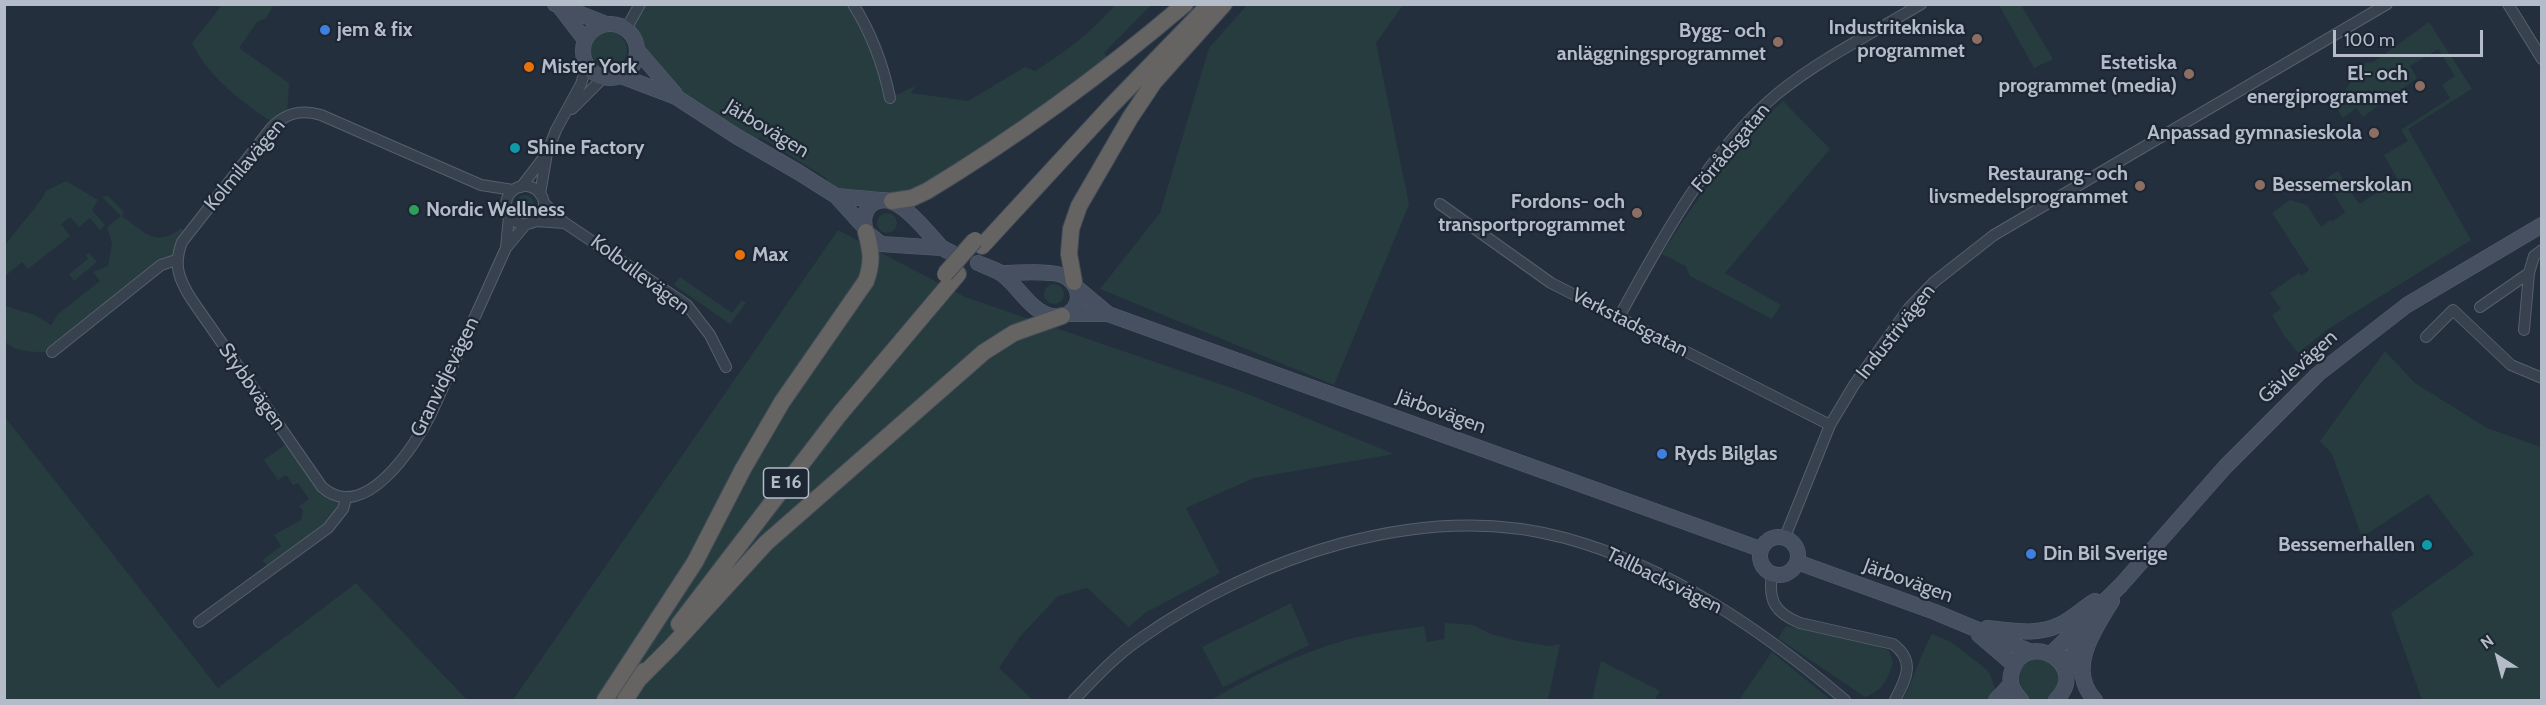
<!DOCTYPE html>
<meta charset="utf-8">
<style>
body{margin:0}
#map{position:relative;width:2546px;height:705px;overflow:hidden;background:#242f3e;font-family:Cabin,sans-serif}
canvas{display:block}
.frame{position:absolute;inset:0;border:6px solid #b4bcc9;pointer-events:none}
.north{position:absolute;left:2468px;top:627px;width:60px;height:60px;-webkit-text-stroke:4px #1d2633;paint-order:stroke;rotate:324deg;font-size:16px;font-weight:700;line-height:24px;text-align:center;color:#b4bcc9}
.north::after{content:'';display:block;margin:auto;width:21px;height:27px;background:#b4bcc9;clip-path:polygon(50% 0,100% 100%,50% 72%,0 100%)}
.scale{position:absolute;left:2333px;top:30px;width:150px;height:27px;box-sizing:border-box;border:3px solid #b4bcc9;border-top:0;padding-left:8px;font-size:18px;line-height:21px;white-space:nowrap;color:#b4bcc9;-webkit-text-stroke:4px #1d2633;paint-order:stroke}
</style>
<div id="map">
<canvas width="2546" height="705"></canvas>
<div class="frame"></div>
<div class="north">N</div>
<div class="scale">100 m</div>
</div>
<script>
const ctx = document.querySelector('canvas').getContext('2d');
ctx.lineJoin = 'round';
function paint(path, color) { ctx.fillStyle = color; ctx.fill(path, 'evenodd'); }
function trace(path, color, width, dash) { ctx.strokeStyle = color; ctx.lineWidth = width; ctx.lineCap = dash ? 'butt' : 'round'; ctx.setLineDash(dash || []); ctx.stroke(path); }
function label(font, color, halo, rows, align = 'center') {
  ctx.font = font + ' Cabin,sans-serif'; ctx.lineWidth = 4.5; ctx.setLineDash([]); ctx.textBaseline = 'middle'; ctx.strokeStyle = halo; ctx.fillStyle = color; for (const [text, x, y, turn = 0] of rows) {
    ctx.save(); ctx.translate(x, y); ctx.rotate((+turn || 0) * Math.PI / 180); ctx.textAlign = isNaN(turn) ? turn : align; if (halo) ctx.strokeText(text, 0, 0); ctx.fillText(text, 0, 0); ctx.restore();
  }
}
paint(new Path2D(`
 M222,5H274L266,18L257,22L239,48L289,83L287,115L275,124C243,103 209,78 192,43Z
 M640,5H853L890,98L915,86L911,93L968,101L1025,67L1035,71C1065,52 1092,32 1115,5H1151L1104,53L1113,63L912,198L836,196L826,178L760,137L753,146L676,97L637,50L632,35L626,29Z
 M1247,5H1403L1376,43L1409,204L1334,385L1100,289L1160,213L1209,48Z
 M1999,5H2021L2053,59L2034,68Z
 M2429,22L2472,89L2408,129L2471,240L2328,329L2298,353L2283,334L2272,315L2281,309L2270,293L2299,273L2301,276L2309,270L2272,213L2290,200L2307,205L2321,227L2331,220L2332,222L2345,212L2325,179L2338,171L2359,204L2398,180L2384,155L2408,141L2401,130L2450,98L2442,85L2455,76L2438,49L2410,66L2417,78L2363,117L2356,108L2343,118L2335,106L2352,80L2354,64L2373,62Z
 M591 50a18 18 0 1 1 36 0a18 18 0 1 1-36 0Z
 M1783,101L1830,149L1725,273L1781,305L1772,319L1690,276L1686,266L1662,254C1696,199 1735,145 1783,101Z
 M66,181L98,200L92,210L105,225L100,230L90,218L79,227L70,217L61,224L70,236L28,269L22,262L5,276V245L41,200L46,191Z
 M516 204a9 9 0 1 1 18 0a9 9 0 1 1-18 0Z
 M108,196L124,212L122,216C144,231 155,249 181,228L188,234L170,261L52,352C36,352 17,353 5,342V306L35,315L51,325L58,314L100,281L93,272L108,266L112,243L107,227L121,216L102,197Z
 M877 223a10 10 0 1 1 20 0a10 10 0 1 1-20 0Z
 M838,230L965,297L1243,392L1394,454L1254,478L1186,508L1220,573L1145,613L1129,627L1087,588L1058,596L1019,638L999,668L1033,700H513Z
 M89,253L97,262L74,281L69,274L88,259L86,255Z
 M680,277L732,313L742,300L746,303L730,324L674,285Z
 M1044 294a10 10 0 1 1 20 0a10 10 0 1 1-20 0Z
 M2385,351L2415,383L2487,428L2541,447V700H2422L2391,613L2474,554L2428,494L2362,537L2332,454L2320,441Z
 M4,416L218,688L356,583L467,700H5Z
 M290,441L322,487L346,499L343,509L270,570L263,560L281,546L274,535L301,520L303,511L299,506L309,499L298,483L293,485L286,475L278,480L264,460Z
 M1291,603L1309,645L1223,687L1202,647Z
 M1445,623L1473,625L1491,634L1518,641L1550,646L1560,644L1548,700H1211C1253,675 1300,653 1346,640C1371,633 1399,630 1424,626L1427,642L1444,639Z
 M1786,626L1870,643L1889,651L1893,662C1887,680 1884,690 1865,697L1778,638Z
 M1932,634L1951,642L1986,669C1994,677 1991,686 2000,696L1996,700H1903C1914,678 1920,656 1932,634Z
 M1772,652L1831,700H1739Z
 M2025,654L2062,664L2056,700H2021L2013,691Z
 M1601,661L1660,691L1655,699L1657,700H1592Z`), '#263c3f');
const minor = new Path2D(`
 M853,4C872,34 883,64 890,98
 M2508,4L2542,59
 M626,29L640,4
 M572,109L604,77
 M506 205a19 19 0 1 1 38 0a19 19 0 1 1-38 0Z
 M521,187L545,156
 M513,190L481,185L321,115C301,109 286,113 272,127L182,242C173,265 179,280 192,300L322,487C364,525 415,446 431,414L506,248L526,224
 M540,194L547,153L556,130L581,84L587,65
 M544,203L565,223L687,305L710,335L726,367
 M1440,204L1551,283L1830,425
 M535,221L565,223
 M506,248L509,216
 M2480,307L2529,273L2534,256L2542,250
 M1619,317C1661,240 1709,151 1777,94C1820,59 1873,33 1921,4
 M2524,330L2529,273
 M2426,337L2453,310L2511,365L2542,378
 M52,352L161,265L176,260
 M1785,537L1830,425L1854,385L1909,308L1934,282L1994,235L2387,4
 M1772,574C1768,601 1775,613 1800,623L1893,644C1916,661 1906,679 1895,700
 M199,622L328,528L343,509L346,499
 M1074,700C1094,679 1115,656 1140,639C1256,557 1423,499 1565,538C1671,567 1762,630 1845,700`);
const secondary = new Path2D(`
 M555,4L606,24
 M559,6L585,40
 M583 51a27 27 0 1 1 54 0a27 27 0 1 1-54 0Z
 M637,50L675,94
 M621,76L676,97L736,136L798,172L836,196L864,227
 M836,196L880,200
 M942,248C927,233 894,185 871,205C863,212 863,222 866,232L881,244L942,248L952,253
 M978,263C985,266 993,269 999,272C1017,283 1030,312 1052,316C1079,320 1088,289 1064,276C1052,270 1015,273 1000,273
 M1077,288L1108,314
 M1068,314H1108L1760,549
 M1760 556a19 19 0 1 1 38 0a19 19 0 1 1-38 0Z
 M1797,562L1935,612L2031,652
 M1987,628C2011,630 2036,636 2059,625C2072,619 2083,608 2095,601
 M1979,635L2014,665
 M2051,654L2121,585L2225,467L2318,374L2407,305L2542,225
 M2066,674L2070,659L2086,634
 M1996,700L2011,684
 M2021,700C2013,692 2008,682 2012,671C2025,628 2092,664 2056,700
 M2095,700C2066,670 2094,630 2112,601`);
const trunk = new Path2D(`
 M892,201L912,198L927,191C1018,136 1104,73 1185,4
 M982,246L1112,105L1210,4
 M1074,282L1069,254L1071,229L1079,206L1130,118L1154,82L1224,4
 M679,624L839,415L958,274
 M639,679L671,647L766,543L984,352L1014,333L1062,316
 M605,700L695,562L743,469L782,402L866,281C873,262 871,250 866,232
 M625,700L644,671`);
trace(minor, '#565f6c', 12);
trace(secondary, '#565f6c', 16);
trace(trunk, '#434c59', 18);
trace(minor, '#38414e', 10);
trace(secondary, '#465061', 15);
trace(trunk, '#656462', 16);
const trunkBridge = new Path2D(`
 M945,274L975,240`);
trace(trunkBridge, '#434c59', 18, []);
trace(trunkBridge, '#656462', 16);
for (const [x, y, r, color] of [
 [325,30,6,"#3f7fe0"],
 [1977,39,6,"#8d6e63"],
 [1778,42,6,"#8d6e63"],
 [529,67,6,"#e8710a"],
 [2189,74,6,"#8d6e63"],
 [2420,86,6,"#8d6e63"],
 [2374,133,6,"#8d6e63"],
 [515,148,6,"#0f9aa8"],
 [2260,185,6,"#8d6e63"],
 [2140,186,6,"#8d6e63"],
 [414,210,6,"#2e9e5b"],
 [1637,213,6,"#8d6e63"],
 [740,255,6,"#e8710a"],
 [1662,454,6,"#3f7fe0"],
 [2427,545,6,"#0f9aa8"],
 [2031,554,6,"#3f7fe0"]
]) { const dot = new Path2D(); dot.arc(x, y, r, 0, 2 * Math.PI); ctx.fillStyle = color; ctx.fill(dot); trace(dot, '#1d2633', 2); }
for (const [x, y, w] of [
 [786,483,45]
]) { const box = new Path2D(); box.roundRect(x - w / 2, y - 15, w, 30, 4.5); ctx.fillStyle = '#1d2633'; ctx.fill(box); trace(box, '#b4bcc9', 1.5); }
label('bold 18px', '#b4bcc9', null, [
 ["E 16",786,483]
]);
label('bold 20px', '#b4bcc9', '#1d2633', [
 ["Industritekniska",1965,28],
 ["programmet",1965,51],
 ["jem & fix",337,30,"left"],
 ["Bygg- och",1766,31],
 ["anläggningsprogrammet",1766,54],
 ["Estetiska",2177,63],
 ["programmet (media)",2177,86],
 ["Mister York",541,67,"left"],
 ["El- och",2408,74],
 ["energiprogrammet",2408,97],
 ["Anpassad gymnasieskola",2362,133],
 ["Shine Factory",527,148,"left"],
 ["Restaurang- och",2128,174],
 ["livsmedelsprogrammet",2128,197],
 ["Bessemerskolan",2272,185,"left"],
 ["Fordons- och",1625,202],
 ["transportprogrammet",1625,225],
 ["Nordic Wellness",426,210,"left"],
 ["Max",752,255,"left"],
 ["Ryds Bilglas",1674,454,"left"],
 ["Bessemerhallen",2415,545],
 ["Din Bil Sverige",2043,554,"left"]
], 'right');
label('20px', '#b4bcc9', '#1d2633', [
 ["Järbovägen",767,129,31],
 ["Förrådsgatan",1731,148,-50],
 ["Kolmilavägen",245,165,-50],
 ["Kolbullevägen",640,275,37],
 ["Verkstadsgatan",1630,323,27],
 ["Industrivägen",1896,332,-52],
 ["Gävlevägen",2298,367,-42],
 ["Granvidjevägen",445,377,-64],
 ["Stybbvägen",252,387,55],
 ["Järbovägen",1441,412,20],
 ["Tallbacksvägen",1664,581,26],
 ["Järbovägen",1908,581,20]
]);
</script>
